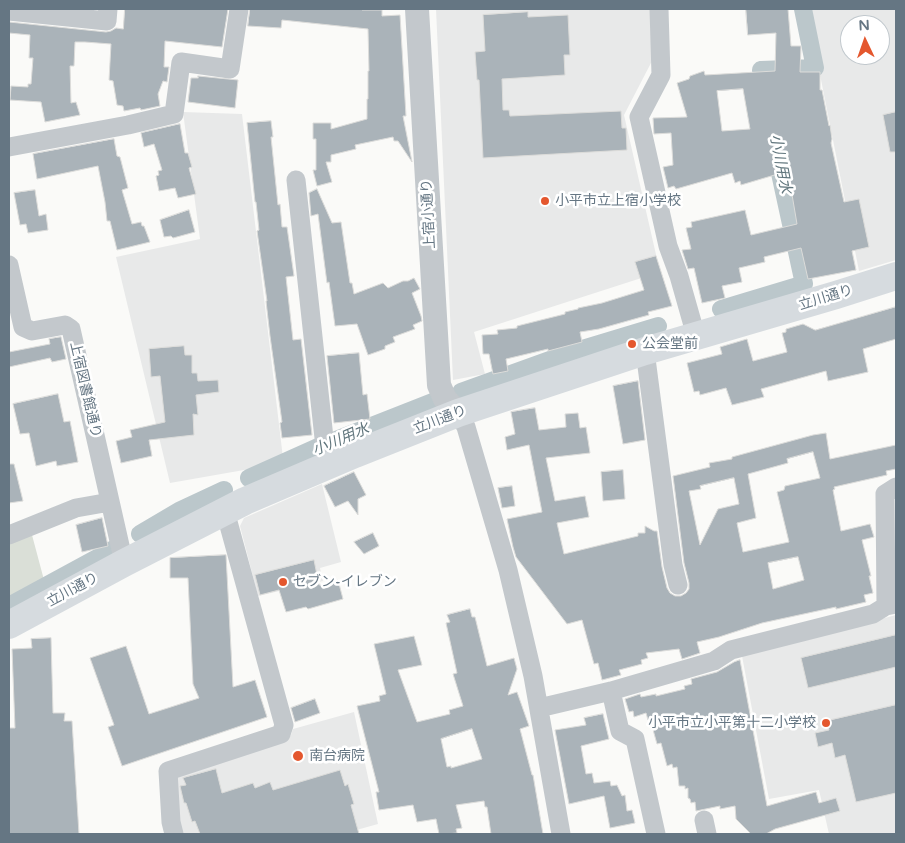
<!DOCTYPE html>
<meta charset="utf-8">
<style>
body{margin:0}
#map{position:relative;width:905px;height:843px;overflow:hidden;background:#fafaf8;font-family:"Varela Round",sans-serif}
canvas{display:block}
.frame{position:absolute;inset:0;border:10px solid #657683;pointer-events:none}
.north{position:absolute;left:840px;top:15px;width:50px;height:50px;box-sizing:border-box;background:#fff;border:1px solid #c1c8cd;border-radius:50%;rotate:357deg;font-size:14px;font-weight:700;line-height:20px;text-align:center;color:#657683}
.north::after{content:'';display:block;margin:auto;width:18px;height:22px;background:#e4572e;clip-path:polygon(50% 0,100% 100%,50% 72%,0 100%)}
</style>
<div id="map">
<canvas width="905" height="843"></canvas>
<div class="frame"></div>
<div class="north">N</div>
</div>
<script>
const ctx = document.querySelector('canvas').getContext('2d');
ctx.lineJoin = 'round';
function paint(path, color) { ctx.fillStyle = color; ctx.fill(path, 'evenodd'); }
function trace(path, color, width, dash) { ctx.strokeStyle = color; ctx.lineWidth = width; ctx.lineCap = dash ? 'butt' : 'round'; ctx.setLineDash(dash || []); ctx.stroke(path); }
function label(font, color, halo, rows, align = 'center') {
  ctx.font = font + ' "Varela Round","Noto Sans JP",sans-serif'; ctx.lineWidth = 5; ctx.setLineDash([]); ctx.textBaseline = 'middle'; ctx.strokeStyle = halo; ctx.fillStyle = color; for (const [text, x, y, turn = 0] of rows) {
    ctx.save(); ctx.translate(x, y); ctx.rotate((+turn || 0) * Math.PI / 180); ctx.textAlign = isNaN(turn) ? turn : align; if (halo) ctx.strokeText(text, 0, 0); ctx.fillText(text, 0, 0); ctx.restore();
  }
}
paint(new Path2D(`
 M436,9H650L652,61L624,115L660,272L474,332L485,374L453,380Z
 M807,9H896V260L859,271ZM850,25H880V55H850Z
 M183,112L242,114L283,458L261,467L170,483L116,257L200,239Z
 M322,484L341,562L320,568L323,581L258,596L240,526L244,518Z
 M896,615V834H829L819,790L769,799L742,656Z
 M354,712L378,824L342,834H180L172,781L178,774L288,738L291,735L293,729Z`), '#e8e9e9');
paint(new Path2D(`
 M32,535L44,580L9,598V543Z`), '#dadfd7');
trace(new Path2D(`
 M765,94L761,70L815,68L803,9
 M721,309L804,284L775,150
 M461,392L572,352L658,326
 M249,478L316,448L433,402
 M140,534L179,511L224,490
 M9,606L114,549`), '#bbc7cb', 18);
const building = new Path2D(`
 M125,9H228L222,47L165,41L164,67H169L167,82L163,81L158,94L160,106L141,110L140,108L124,111L123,106L117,105L113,81L109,80L111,44L85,42H75L74,66H70L71,103L76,102L80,115L45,122L41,102L10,100L11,86L28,87V84H31L33,58H29L30,35L9,33V22L106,32L111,31L116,28L123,29Z
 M250,9H363L362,10H382V16L400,15L406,116H403L412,162L398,141H394L393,137L355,145L356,149L331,155V162H326L332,182L317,186L313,170H316V139H313V123H331V129L367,119V99H368V71H369L368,29L282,20L281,28L248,26Z
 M746,9H788L791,46H801L800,72H820V90H822L829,126L830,125L832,139L831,143L844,202L859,199L869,247L852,251L856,270L808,279L801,248L764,257L765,262L739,268L742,282L722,286L725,298L702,303L694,268L688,269L682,250L691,249L686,228L692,227L691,222L745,210L751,235L797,224L788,171L741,185L740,181L735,183L732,173L676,189L674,186L668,188L663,167L673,165L671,133L654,134L653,118L687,117L677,83L689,79L690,76L704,71L705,75L775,71L776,33L748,35ZM743,89L750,129L722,131L717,91Z
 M528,12V17L568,15L570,55H564L565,75L502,79L503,110H509L510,116L621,111L622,128H626L627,150L483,158L479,80H477L475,52L485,51L483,15Z
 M198,76L238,80L235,108L188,102L191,78H198Z
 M896,112V152H890L883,115Z
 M271,121L273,137H271L278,205L280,204L282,227H287L294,276L286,277L293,340L301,339L312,435L282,438L280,423L282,422L270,336L266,301H267L257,231L259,230L256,202H255L247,123Z
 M180,124L185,153H188L192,167L189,168L196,194L178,198L175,188L159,191L156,176L159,175L158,171L162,170L154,144L144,147L141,133Z
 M114,139L117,156L120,157L128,188L122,190L132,224L141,222L142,226H144L150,242L117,250L110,221H107L105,202L98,166L37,179L33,154Z
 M317,189L332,223L341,222L350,283H352L354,294L383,283L388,288L403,281H408L414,278L420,289L412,293L421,316L422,321L413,325L415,329L393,337L395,342L385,346V349L368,355L357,324L335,326L329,282L327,283L318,214L311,216L309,193Z
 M35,190L39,216L46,214L48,230L28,233L26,224L20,225L14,193Z
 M189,210L195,232L173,238L171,236L164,237L160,220Z
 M656,256L672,306L648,312L649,315L638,318L599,329L580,332L582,342L548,351V349L506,359L508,371L493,374L489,354H483L482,335L498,334L497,330L517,328V326L565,314V312L578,309V308L602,303L644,290L635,262Z
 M896,307V339L863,349L868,372L828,381L826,371L761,389L764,397L732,405L726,388L700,395L699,391L694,392L687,363L722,354L720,347L747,339L753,361L787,352L782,333L786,332V329L803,324L815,330Z
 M61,337L66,359L52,362L50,358L9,367V352L50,344L49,339Z
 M184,346L185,355H192V373H197L198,381L218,380L219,392L196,395L198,415L193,414L194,435L149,440L152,456L121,463L116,441L132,437L130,430L165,422L160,376L151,377L149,349Z
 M359,353L363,395L367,394L370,419L334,423L327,356Z
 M638,381L645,440L623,444L613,386Z
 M58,394L64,422L70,421L78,462L57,466L56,461L36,466L29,433L20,434L13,404Z
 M535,408L539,430L566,427L565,414L578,413L580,428L586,427L590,453L546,458L555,501L585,496L589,517L557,523L564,554L638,536V533H645V526L654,531H657L662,567L667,588L670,593L675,596H681L686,593L689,589V583L684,563L673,476L710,467L709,463L732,459V457L813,435L826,433L830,459L896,445V469L886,471L887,475L834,487L835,489L833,490L841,531L870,524L874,537L862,540L871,576H869L873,593L864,595L866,602L836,609V607L762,623L719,637L697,642L700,653L682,659L679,649L646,653L648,658L641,660L642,664L619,670L621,675L602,680L598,663L594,664L582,620L567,624L516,557L513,547L507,519L542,512L529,445L507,450L505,437L515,434L511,412ZM813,452L820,478L785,486L784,490L777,492L789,542L743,552L737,523L756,518L748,474L788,463L787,459ZM734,478L739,504L718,509L700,545L689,491L701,489L700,486ZM798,557L804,580L773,589L768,563Z
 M9,464H14L23,501L9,503Z
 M623,470L625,499L603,501L601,472Z
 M354,472L366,495L358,499V515L348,501L335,507L324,486Z
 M512,486L515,506L502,508L498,488Z
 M102,518L108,546L82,552L76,525Z
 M373,533L379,546L364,554L354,542Z
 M226,555L233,687L255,680L267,717L122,766L108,727L114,725L90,658L126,646L149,714L199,698L193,684L188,578H170V558Z
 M314,560L319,585L338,580L343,599L308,609L306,607L286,612L279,590L260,595L255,575Z
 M470,609L472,617H475L487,666L514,658L517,669L508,695L517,692L529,726L520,729L532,775H533L543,834H491L487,807H485L484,801L456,805L462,828L456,829L457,833L447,834H439L436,819L417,822L413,805L379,810L376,792H379L357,706L380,701L379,696L386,694L374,644L414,636L422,665L398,670L417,722L450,714L449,710L463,706L453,674L457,673L446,623L450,622L447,615ZM472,729L482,759L451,768V766L447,767L441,739Z
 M896,635V667L808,688L801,658Z
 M51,638L53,713H65L64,721H72L79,834H9V728H15L12,649L32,648L31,639Z
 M740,660L767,806L816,792L819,803L836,798L840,811L775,829L766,834H751L736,819L735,806L720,809V806L696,811L695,802L691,803L690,799L688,798V788L685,789V786H679L677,767L673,768L672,764L667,766L661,743L657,744L650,719L648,720L646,713L634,717L633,711L629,712L625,699L640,694L641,697L656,694V696L685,689L684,686L692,684L691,679L717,672L734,662Z
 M315,699L320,713L295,722L291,708Z
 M896,705V793L856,802L845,755L835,758L832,743L818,747L815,733L829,730L827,721Z
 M603,714L609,739L581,746L586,774L592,773L594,783L610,781L611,786L617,785L622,796L625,795L627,811L632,810L635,823L610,828L604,796L569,804L555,730L586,725L584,718Z
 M216,769L222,793L253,783L255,788L270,782L273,790L340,770L345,786L348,784L354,804L351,805L359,834H200L195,821L192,822L186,803H184L180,786L186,785L183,778Z`);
paint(building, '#aab3b9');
trace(building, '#dcdcda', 1);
trace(new Path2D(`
 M659,9L661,75L639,117L668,246L679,276L696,336
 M9,11L107,21L108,9
 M9,147L128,125L174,114L181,62L230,69L239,9
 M296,180L324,438L333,464
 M9,265L23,327L32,331L65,325L71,329L124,563
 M645,351L673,565L678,585
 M458,413L466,427L508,570L533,676L561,834
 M9,535L76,508L110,502
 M886,606L885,494L896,487
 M611,691L620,731L635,739L656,834
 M539,708L611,691L714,661L731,650L873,614L886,606L896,604
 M704,820L707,834
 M174,834L171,822L168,771L281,734L284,725L225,511`), '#c3c8cc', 19);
trace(new Path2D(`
 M417,9L439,385L445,399L458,413`), '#c3c8cc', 24);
trace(new Path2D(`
 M9,625L124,563L245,501L355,454L458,413L645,351L836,295L896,276`), '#d6dbdf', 28);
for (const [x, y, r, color] of [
 [545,201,5,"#e4572e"],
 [632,344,5,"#e4572e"],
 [283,582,5,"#e4572e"],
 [826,723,5,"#e4572e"],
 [298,756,6,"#e4572e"]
]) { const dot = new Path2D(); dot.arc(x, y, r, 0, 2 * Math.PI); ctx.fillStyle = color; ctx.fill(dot); trace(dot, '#fff', 2); }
label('14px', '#657683', '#fff', [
 ["小平市立上宿小学校",555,201],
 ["公会堂前",642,344],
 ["セブン-イレブン",293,582],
 ["小平市立小平第十二小学校",816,723,"right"],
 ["南台病院",309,756]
], 'left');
label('14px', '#657683', '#fff', [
 ["上宿小通り",429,214,-93],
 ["立川通り",826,298,-17],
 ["上宿図書館通り",85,390,77],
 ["立川通り",440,420,-21],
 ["立川通り",73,590,-28]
]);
label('italic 15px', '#60757c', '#fff', [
 ["小川用水",780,164,79],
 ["小川用水",341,440,-23]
]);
</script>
